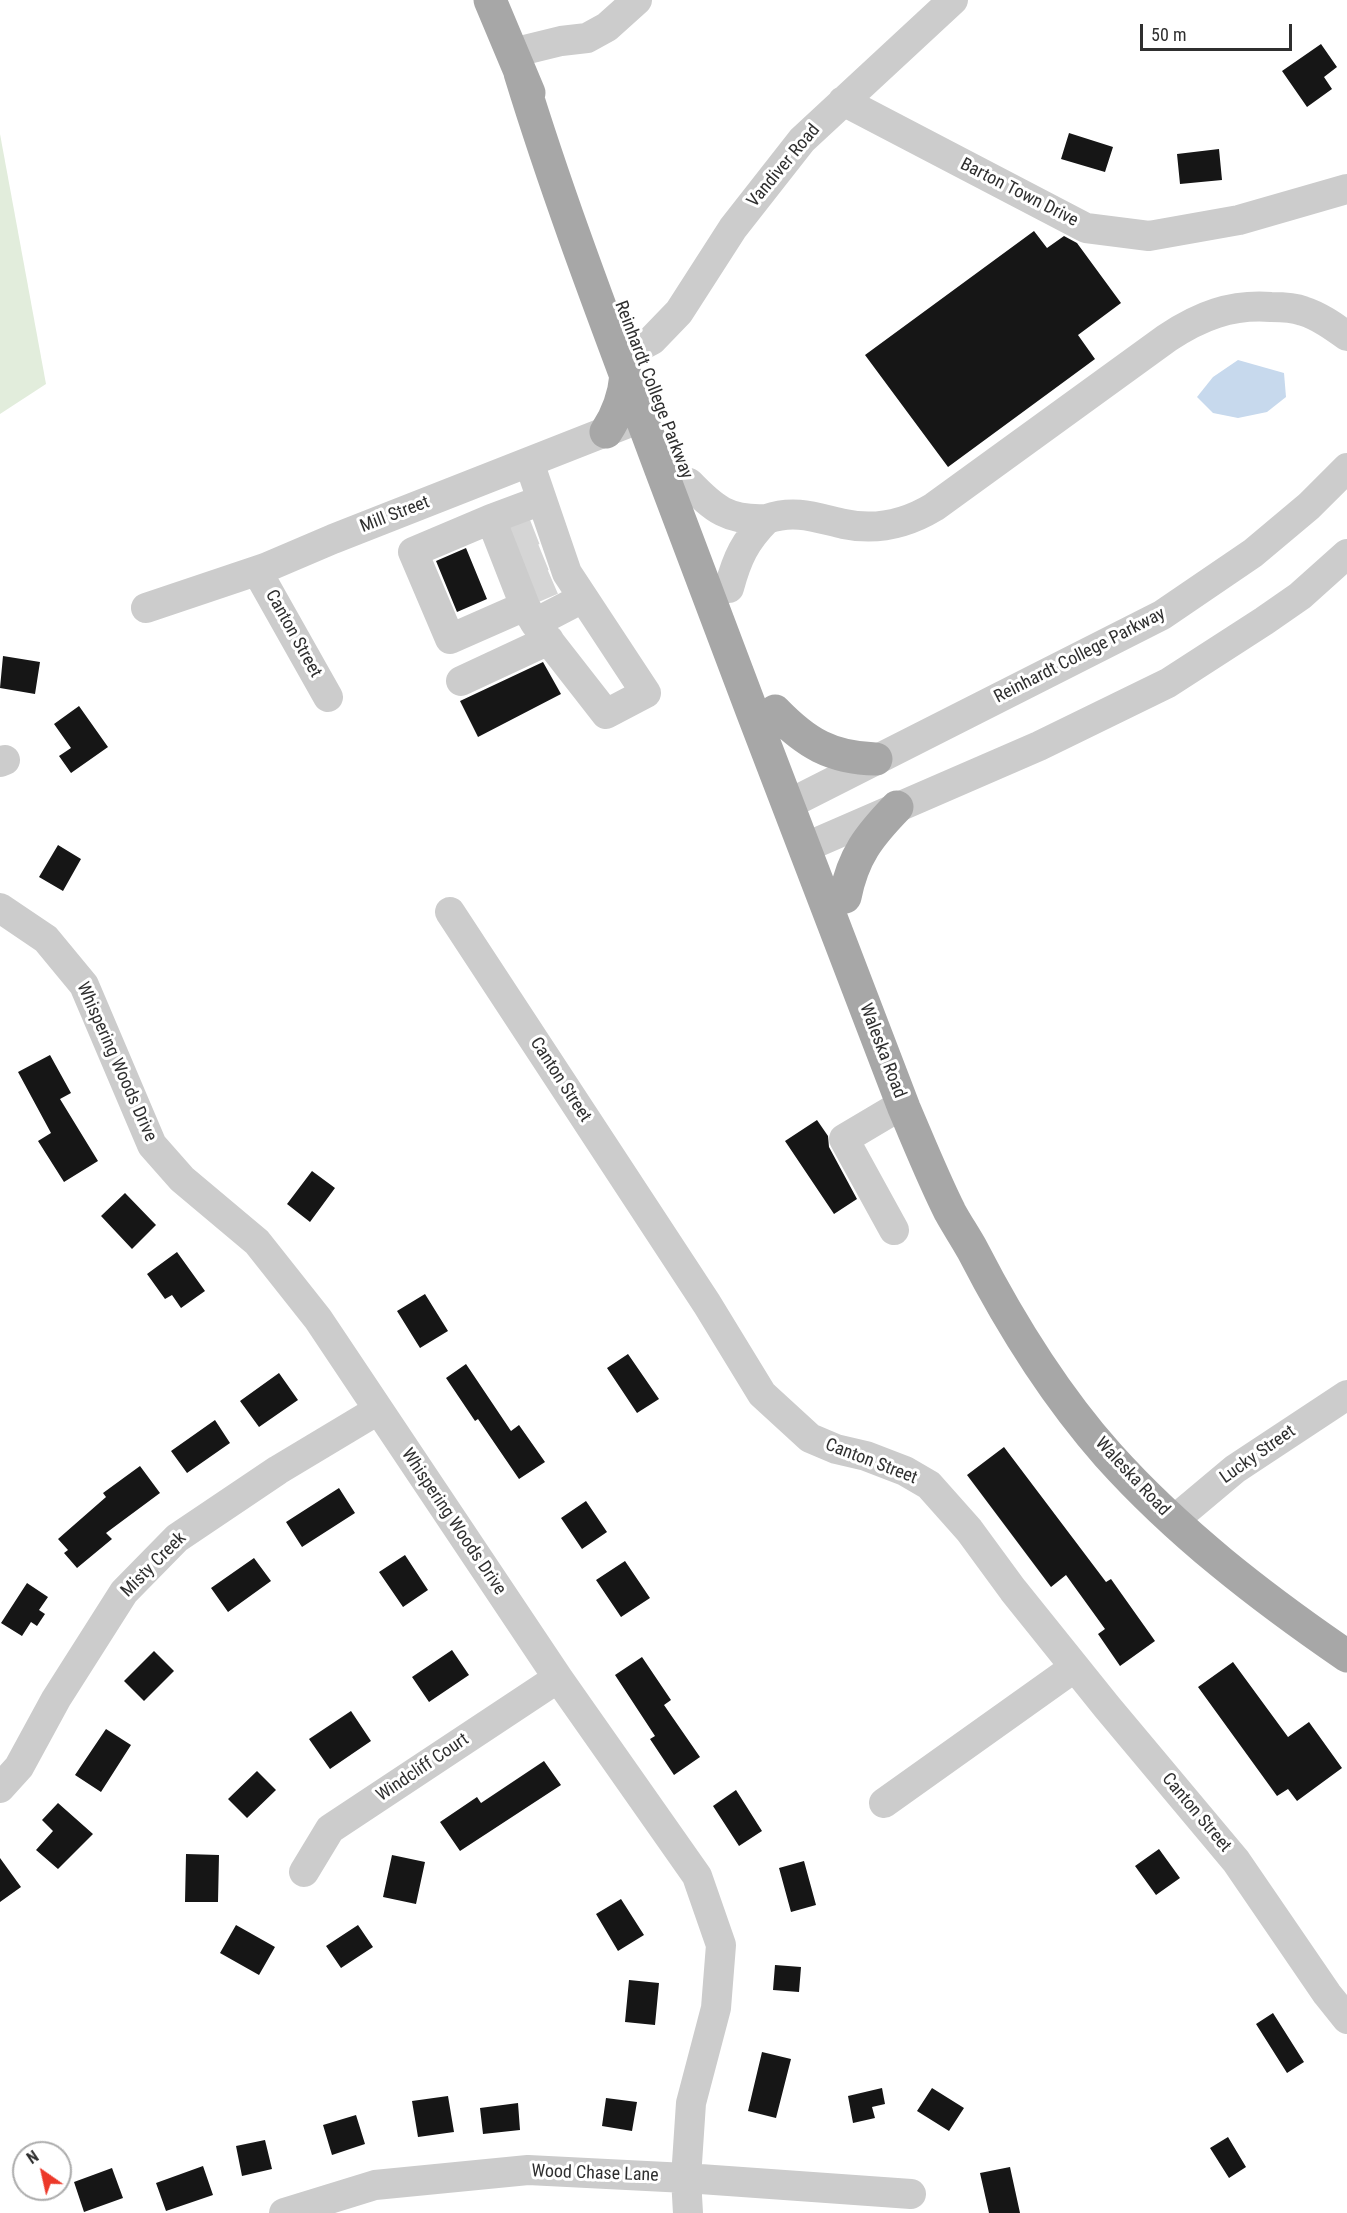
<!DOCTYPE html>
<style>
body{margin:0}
#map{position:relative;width:1347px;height:2213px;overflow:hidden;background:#fff;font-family:"Roboto Condensed",sans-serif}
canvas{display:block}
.north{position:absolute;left:12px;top:2141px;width:60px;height:60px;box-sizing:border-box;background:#fff;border:2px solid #acacac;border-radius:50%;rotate:326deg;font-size:16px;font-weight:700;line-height:24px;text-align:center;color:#2f2f2f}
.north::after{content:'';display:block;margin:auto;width:21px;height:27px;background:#ec392a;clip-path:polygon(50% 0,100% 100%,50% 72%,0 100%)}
.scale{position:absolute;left:1140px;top:24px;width:152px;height:27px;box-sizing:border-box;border:3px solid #2f2f2f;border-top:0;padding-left:8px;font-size:18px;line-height:21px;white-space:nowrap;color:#2f2f2f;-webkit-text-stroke:4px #fff;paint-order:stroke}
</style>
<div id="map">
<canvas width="1347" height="2213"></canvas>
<div class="north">N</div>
<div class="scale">50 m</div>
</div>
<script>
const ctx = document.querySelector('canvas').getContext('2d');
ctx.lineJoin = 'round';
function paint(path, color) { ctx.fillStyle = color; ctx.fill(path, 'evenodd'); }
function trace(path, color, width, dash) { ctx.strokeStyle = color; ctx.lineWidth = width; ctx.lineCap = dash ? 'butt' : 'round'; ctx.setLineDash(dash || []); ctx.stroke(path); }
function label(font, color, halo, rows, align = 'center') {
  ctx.font = font + ' "Roboto Condensed",sans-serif'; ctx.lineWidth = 6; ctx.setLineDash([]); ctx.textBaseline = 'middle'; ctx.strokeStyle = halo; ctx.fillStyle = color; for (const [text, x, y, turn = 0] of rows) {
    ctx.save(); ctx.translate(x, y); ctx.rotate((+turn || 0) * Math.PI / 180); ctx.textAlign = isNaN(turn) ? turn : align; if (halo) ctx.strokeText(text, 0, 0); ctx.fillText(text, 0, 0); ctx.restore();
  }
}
paint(new Path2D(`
 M0,134L46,384L0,414Z`), '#e2eddc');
paint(new Path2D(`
 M1238,360L1284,373L1286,397L1267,412L1238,418L1213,413L1197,397L1213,377Z`), '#c7d9ed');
paint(new Path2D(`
 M1321,44L1337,67L1324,77L1332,89L1307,107L1282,71Z
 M1069,133L1113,147L1105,172L1061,159Z
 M1219,149L1222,180L1180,184L1177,154Z
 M1034,231L1047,248L1064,236L1077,243L1121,303L1078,335L1095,359L948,467L865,355Z
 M466,548L487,599L457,612L436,561Z
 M3,656L40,662L35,694L0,688Z
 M543,662L561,694L478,737L460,701Z
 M79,706L108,747L71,773L59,756L71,748L54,724Z
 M58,845L81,859L63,891L39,877Z
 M50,1055L71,1093L60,1099L98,1161L64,1182L38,1141L51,1133L18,1072Z
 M817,1120L828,1136L829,1147L857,1199L834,1214L785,1141Z
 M312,1171L335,1188L310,1222L287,1204Z
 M125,1193L156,1225L132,1249L101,1216Z
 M177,1252L205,1291L181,1308L172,1295L165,1299L147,1274Z
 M425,1294L448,1331L420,1348L397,1311Z
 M628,1354L659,1399L637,1413L607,1368Z
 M466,1364L511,1431L519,1425L545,1462L519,1479L478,1419L475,1421L446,1378Z
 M279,1373L298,1400L259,1427L240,1401Z
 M215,1420L230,1443L187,1473L171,1451Z
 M1004,1447L1106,1582L1111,1579L1155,1641L1120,1666L1098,1634L1105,1629L1066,1575L1051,1587L967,1475Z
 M140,1466L160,1493L106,1533L112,1539L77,1568L64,1553L68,1550L58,1539L106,1497L103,1493Z
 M339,1488L355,1513L302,1547L286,1522Z
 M586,1501L607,1532L582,1549L561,1518Z
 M405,1555L428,1590L403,1607L379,1572Z
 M254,1558L271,1581L228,1612L211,1588Z
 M625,1561L650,1598L621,1617L596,1580Z
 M27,1583L48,1597L39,1610L45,1614L37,1626L31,1622L22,1636L1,1623Z
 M452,1650L469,1675L429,1702L412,1677Z
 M154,1651L174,1671L144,1701L124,1681Z
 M642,1657L671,1700L664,1705L700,1757L674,1775L650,1739L655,1736L615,1675Z
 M1233,1662L1288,1737L1309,1722L1342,1768L1297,1801L1288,1789L1277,1796L1198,1687Z
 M351,1711L371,1741L330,1769L309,1739Z
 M106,1729L131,1745L101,1792L75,1775Z
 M544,1761L561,1785L460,1851L440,1822L477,1797L481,1803Z
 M257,1771L276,1790L247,1818L228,1799Z
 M736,1790L762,1831L739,1846L713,1806Z
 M58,1803L93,1834L58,1869L36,1850L53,1831L42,1820Z
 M1159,1849L1180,1878L1156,1895L1135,1866Z
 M186,1854L219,1855L218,1902H185Z
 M392,1855L425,1862L416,1904L383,1897Z
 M0,1858L21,1887L0,1902Z
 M804,1861L816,1905L791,1912L779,1868Z
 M621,1899L644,1935L618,1951L596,1914Z
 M236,1925L275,1947L259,1975L220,1953Z
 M358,1925L373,1947L341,1968L326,1946Z
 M775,1965L801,1967L799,1992L773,1990Z
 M629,1980L659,1983L655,2025L625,2022Z
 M1273,2013L1304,2062L1287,2073L1256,2024Z
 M762,2052L791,2059L776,2118L748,2111Z
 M882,2088L885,2104L872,2107L875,2118L853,2123L848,2096Z
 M932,2088L964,2108L949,2131L917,2111Z
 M448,2096L454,2132L418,2137L412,2101Z
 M606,2098L637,2102L632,2131L602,2126Z
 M518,2103L520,2130L483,2134L480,2108Z
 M356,2115L365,2144L332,2155L323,2125Z
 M1228,2137L1246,2167L1229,2178L1210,2148Z
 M265,2140L272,2169L242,2176L236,2146Z
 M203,2166L213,2195L166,2211L156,2183Z
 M1010,2167L1020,2213H989L980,2173Z
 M112,2168L123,2198L84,2212L74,2182Z`), '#161616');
trace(new Path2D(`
 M511,539L534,530
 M521,565L543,556
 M531,589L552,580`), '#d5d5d5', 30, [30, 15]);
trace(new Path2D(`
 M512,53L561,41L587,38L607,27L637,0
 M843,101L1086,228L1149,236L1239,220L1347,189
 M637,348L652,340L679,312L733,228L802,140L953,0
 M529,462L567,573L646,693L606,714L535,623
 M689,483C714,509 728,521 767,519C745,541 737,558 729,588
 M542,500L491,519L525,606L535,623L583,598
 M491,519L413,552L450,639L525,606
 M767,519C795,509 817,518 844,524C877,531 906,524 934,507L1167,338C1200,316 1231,304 1271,307C1281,307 1293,307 1303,311C1319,316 1333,326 1347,336
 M257,571L328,697
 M146,608L265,568L333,539L628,423
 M461,681L549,640
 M0,762L5,760
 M787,805L1162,615L1253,553L1309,506L1347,468
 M804,848L1039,746L1168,683L1264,621L1300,596L1347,554
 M0,908L46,939L84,985L152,1145L182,1179L257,1242L318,1319L558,1678L697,1876L721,1945L716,2008L691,2103L686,2178L688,2213
 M450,912L707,1304L762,1394L810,1438L836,1449L866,1456L905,1471L929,1485L969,1530L1013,1590L1107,1707L1236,1861L1327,1994L1347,2019
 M894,1230L844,1139L903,1104
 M1173,1521L1235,1469L1347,1395
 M0,1788L19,1767L56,1699L124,1592L177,1538L278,1470L378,1410
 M884,1803L1075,1667
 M304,1872L330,1829L558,1678
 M284,2213L375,2185L528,2170L686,2178L911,2194`), '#ccc', 30);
trace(new Path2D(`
 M490,0L529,93
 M520,73C561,207 612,338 661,470C741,683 822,896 904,1108C919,1143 933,1178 950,1212C957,1225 966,1238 973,1251C1010,1323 1054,1394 1108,1455C1178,1533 1261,1597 1347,1656
 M606,432C618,414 624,397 626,375
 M775,711C806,743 831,758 876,759
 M845,897C853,856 869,836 897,807`), '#a7a7a7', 33);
label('18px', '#2f2f2f', '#fff', [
 ["Vandiver Road",784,166,-50],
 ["Barton Town Drive",1019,193,27],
 ["Reinhardt College Parkway",653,390,69],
 ["Mill Street",395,515,-21],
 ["Canton Street",293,634,61],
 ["Reinhardt College Parkway",1080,656,-27],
 ["Waleska Road",882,1051,69],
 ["Whispering Woods Drive",116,1062,66],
 ["Canton Street",560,1080,57],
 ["Lucky Street",1258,1455,-35],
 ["Canton Street",871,1462,21],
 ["Waleska Road",1132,1477,47],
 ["Whispering Woods Drive",453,1522,56],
 ["Misty Creek",154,1565,-45],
 ["Windcliff Court",423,1768,-34],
 ["Canton Street",1196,1813,50],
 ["Wood Chase Lane",595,2174,2]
]);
</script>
